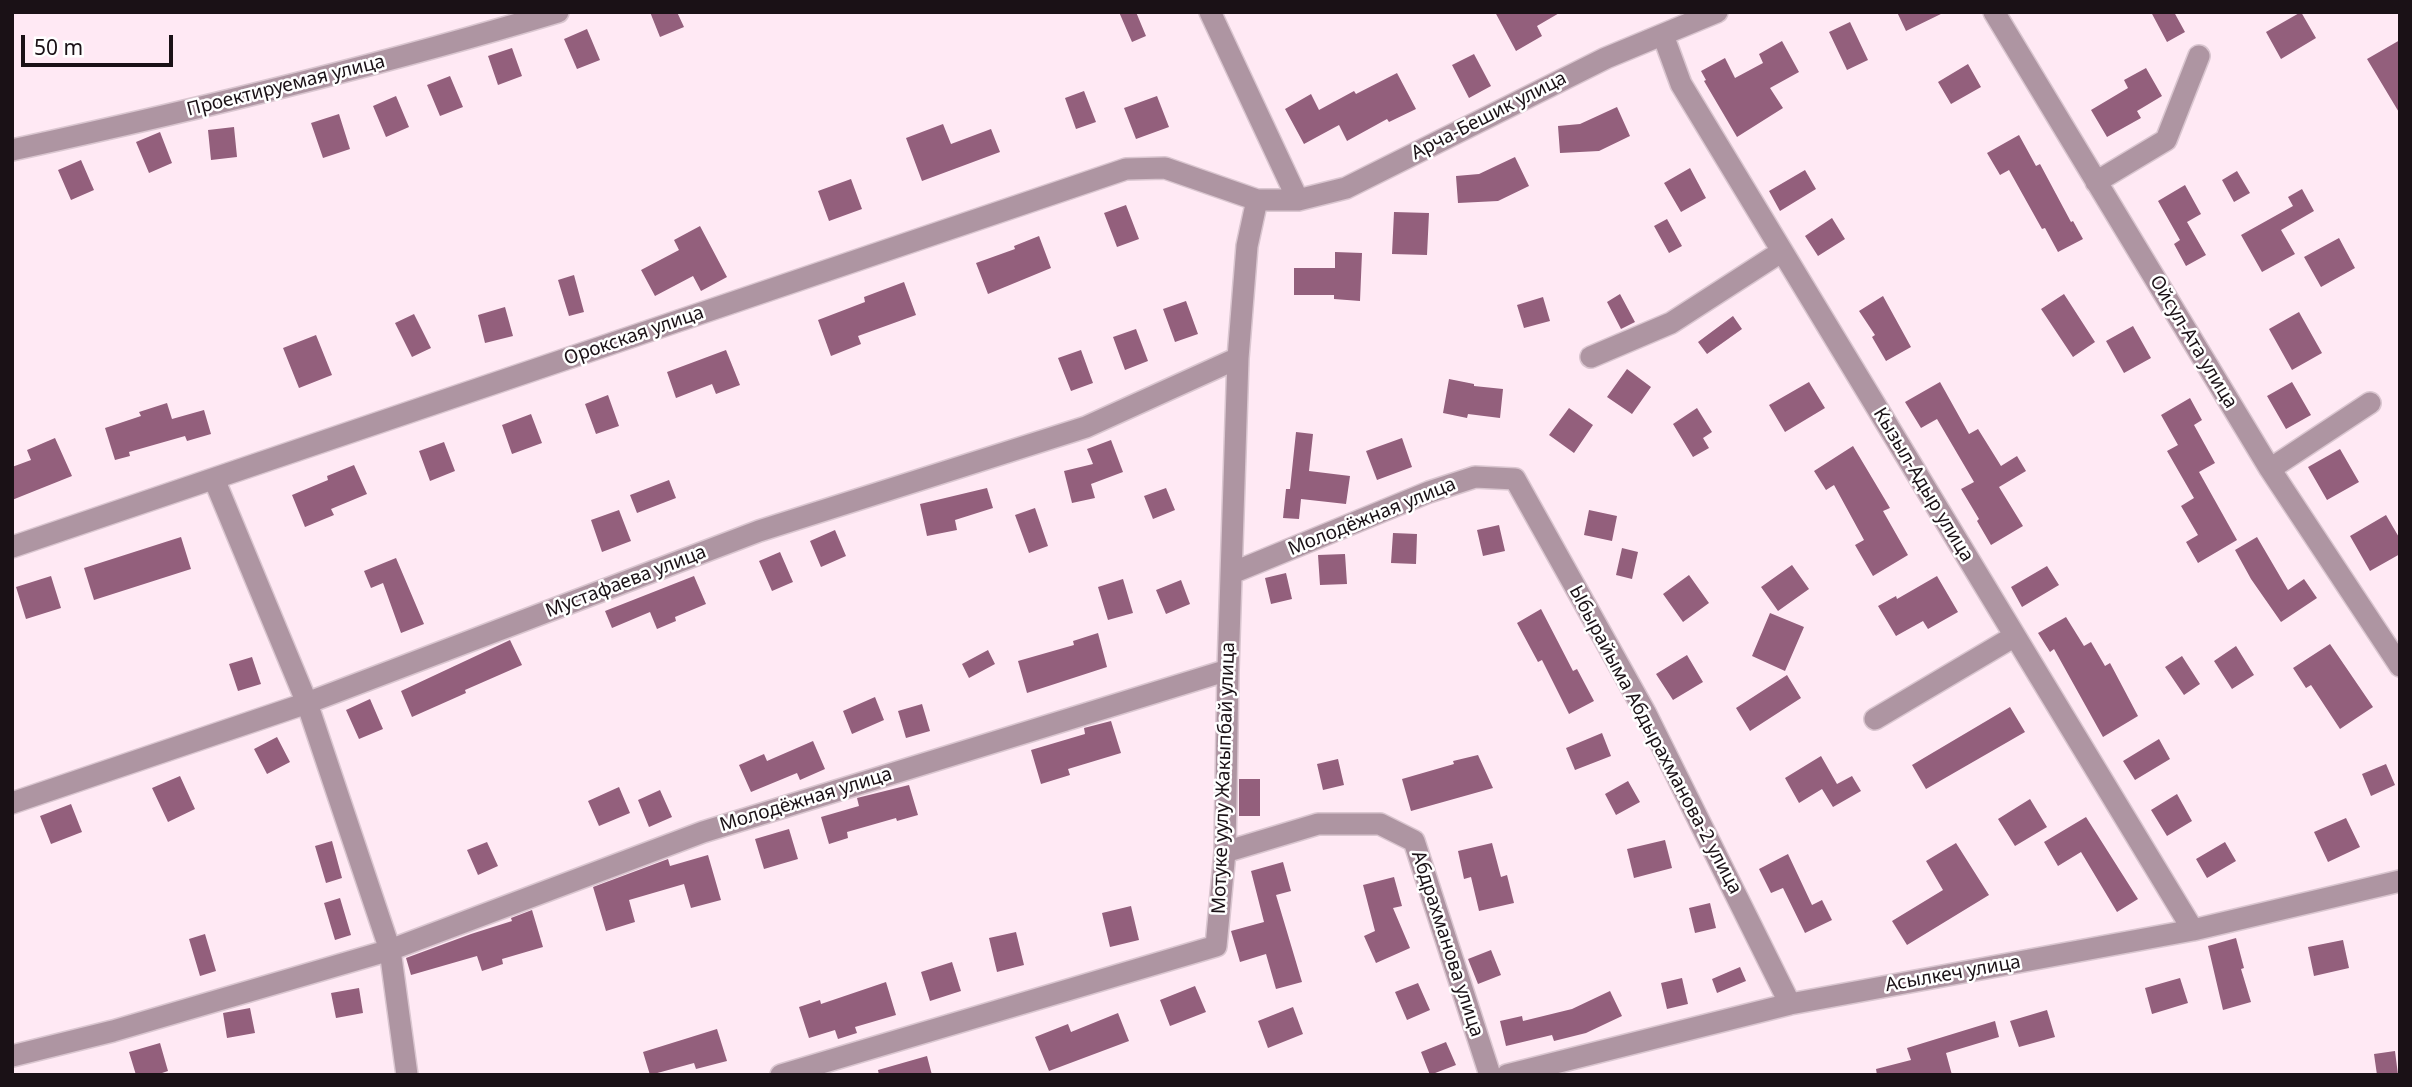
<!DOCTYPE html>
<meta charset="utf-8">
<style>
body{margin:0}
#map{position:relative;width:2412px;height:1087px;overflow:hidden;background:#ffe9f4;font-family:"Noto Sans",sans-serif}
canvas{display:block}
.frame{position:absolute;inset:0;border:14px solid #1a1116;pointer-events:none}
.scale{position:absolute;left:21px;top:35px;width:152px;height:32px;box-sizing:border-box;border:4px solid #1a1116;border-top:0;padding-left:9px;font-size:21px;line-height:24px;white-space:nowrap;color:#1a1116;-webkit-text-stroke:5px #fff;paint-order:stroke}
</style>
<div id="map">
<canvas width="2412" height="1087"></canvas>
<div class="frame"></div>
<div class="scale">50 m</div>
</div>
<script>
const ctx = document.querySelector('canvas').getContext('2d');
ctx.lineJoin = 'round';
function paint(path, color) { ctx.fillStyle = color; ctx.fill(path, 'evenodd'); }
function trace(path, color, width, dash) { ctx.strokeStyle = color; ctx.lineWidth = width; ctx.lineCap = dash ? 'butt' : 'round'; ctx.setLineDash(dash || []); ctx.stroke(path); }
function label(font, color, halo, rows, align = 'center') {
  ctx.font = font + ' "Noto Sans",sans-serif'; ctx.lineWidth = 5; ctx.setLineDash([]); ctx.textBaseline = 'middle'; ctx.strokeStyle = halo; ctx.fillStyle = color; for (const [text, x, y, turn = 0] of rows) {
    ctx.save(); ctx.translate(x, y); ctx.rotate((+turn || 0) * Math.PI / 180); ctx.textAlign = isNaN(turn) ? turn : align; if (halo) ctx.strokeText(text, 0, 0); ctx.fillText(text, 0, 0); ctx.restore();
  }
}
paint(new Path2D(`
 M650,12H677L684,27L660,37Z
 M1119,12H1136L1146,36L1132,42Z
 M1495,12H1561L1537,26L1542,36L1516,51Z
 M1897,12H1945L1906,31Z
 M2151,12H2174L2185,32L2167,42Z
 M2301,12L2316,38L2281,59L2266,32Z
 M1850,22L1868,60L1847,70L1829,32Z
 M587,29L600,60L577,69L564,39Z
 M2400,40V114L2367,59Z
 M1782,41L1799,72L1770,88L1783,108L1737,137L1704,81L1706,80L1701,71L1725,58L1735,78L1763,63L1759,54Z
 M512,48L522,76L498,85L488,56Z
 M1474,54L1491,86L1469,98L1452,65Z
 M1968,64L1981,87L1951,104L1938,82Z
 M2146,68L2162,96L2137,111L2141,118L2107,137L2091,110L2128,88L2124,80Z
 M1397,73L1416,109L1389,122L1387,119L1347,141L1339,125L1304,144L1285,109L1311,94L1319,110L1354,91L1356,94Z
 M450,76L463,107L440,116L427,85Z
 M1084,91L1096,122L1076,129L1065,98Z
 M396,96L409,127L386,137L373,106Z
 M1157,96L1169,127L1136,139L1124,108Z
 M1617,107L1630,136L1599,151L1560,153L1558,126L1580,124Z
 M339,114L350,149L323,158L311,123Z
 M943,124L951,144L991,129L1000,152L922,181L906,138Z
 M234,127L237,157L211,160L208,130Z
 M160,132L172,163L149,173L136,142Z
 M2019,135L2036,166L2040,164L2071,222L2073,221L2083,239L2058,252L2045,228L2042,229L2009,170L2000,175L1987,153Z
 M1515,157L1529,186L1498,201L1458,203L1456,176L1479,174Z
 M81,160L94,190L71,200L58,170Z
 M1690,168L1706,198L1681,212L1664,183Z
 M1805,170L1816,189L1780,211L1769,191Z
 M2237,171L2250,193L2234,202L2222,180Z
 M851,179L862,209L829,221L818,191Z
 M2185,185L2201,214L2187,222L2206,255L2186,266L2174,244L2180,240L2158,201Z
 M2302,189L2314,211L2281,230L2295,254L2262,272L2241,235L2293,206L2288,197Z
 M1126,205L1139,239L1117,247L1104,213Z
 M1394,212L1429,213L1427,255L1392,254Z
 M1832,218L1845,239L1818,256L1805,236Z
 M1667,219L1682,246L1669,253L1654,226Z
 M700,226L727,277L701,291L693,276L655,296L641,270L679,250L674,240Z
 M1039,236L1051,268L988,294L976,263L1015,249L1014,246Z
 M2339,238L2355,268L2321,287L2304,257Z
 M1335,252L1362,253L1360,301L1334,299V295H1294V268H1335Z
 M574,275L584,312L569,316L558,280Z
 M904,282L916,315L858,336L861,344L831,356L818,320L865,302L864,297Z
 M1620,294L1635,322L1621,329L1607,302Z
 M2064,294L2095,342L2073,357L2041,309Z
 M1883,296L1911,347L1886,361L1872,337L1875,335L1859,311Z
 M1543,297L1550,321L1524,328L1517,305Z
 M1186,301L1198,334L1175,342L1163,309Z
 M505,307L513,336L485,343L478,315Z
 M2299,312L2322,353L2292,370L2269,329Z
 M414,314L431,348L412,357L395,323Z
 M1733,316L1742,329L1707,354L1698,342Z
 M2133,326L2151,358L2124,373L2106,341Z
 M1136,329L1148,361L1125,370L1113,337Z
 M316,335L332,375L299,388L283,348Z
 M726,350L740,385L716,394L712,384L676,398L667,372Z
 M1081,350L1093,383L1071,391L1058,358Z
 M1627,369L1651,387L1632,414L1607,397Z
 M1449,379L1474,384V386L1503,389L1500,418L1468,414L1467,418L1443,413Z
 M1809,382L1825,408L1785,432L1769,405Z
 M1940,382L1969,434L1978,429L2001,466L2017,456L2026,471L1999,487L2023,526L1991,545L1977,521L1979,519L1961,489L1974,482L1937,419L1921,428L1905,402Z
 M2292,382L2311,415L2286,429L2267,396Z
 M608,395L619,426L596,434L585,404Z
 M2190,398L2202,420L2194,425L2215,463L2199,472L2237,540L2198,563L2186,542L2198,535L2181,506L2194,498L2167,451L2178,445L2161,415Z
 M167,403L172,419L204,410L211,434L187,441L185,436L129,452L130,456L115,460L105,428L141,416L139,412Z
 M1569,408L1593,425L1574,453L1549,435Z
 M1697,408L1712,432L1703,438L1709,448L1693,457L1673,424Z
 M531,414L542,443L512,454L502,425Z
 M1296,432L1313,434L1309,471L1350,476L1346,504L1301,499L1299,519L1283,518L1286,489H1290Z
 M55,438L72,476L12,500V467L31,460L27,450Z
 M1402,438L1412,467L1377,480L1366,451Z
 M1111,440L1123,472L1091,484L1095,498L1072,503L1064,471L1093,464L1087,449Z
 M444,442L455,471L430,481L419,451Z
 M1853,446L1890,508L1883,511L1908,555L1873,576L1855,545L1864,540L1834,485L1826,490L1814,471Z
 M2340,449L2359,482L2327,500L2308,467Z
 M354,465L367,494L331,509L334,515L305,527L292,495L328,480L327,476Z
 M669,480L676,498L637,513L630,495Z
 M987,488L993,508L955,520L957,530L927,536L920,504Z
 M1166,488L1175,510L1153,519L1144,496Z
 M1035,508L1048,546L1029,553L1015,515Z
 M619,510L631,541L602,552L591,520Z
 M1589,510L1617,516L1612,541L1584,535Z
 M2386,515L2400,539V554L2370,571L2350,536Z
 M1499,525L1505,551L1483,556L1477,530Z
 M835,530L846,556L821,567L810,541Z
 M1393,533L1417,534L1416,564L1391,563Z
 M181,537L191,569L94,600L84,568Z
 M2257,537L2288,590L2304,579L2317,598L2281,622L2251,579L2235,550Z
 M1622,548L1638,552L1632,579L1616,575Z
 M780,552L793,582L772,591L759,561Z
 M1345,554L1347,584L1320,585L1318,555Z
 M396,558L424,624L401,633L383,583L371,588L364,571Z
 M1792,565L1809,589L1778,611L1761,587Z
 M2047,566L2059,585L2022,607L2011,587Z
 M1286,573L1292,599L1271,604L1265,578Z
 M1689,575L1709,603L1683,622L1663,594Z
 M51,576L61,608L26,619L16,587Z
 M694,576L706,604L675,617L676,621L657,629L650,612L612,628L605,611Z
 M1937,576L1958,612L1928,629L1923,621L1896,636L1878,606L1896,596L1897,599Z
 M1123,579L1133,613L1108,620L1098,587Z
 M1181,580L1190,604L1166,614L1156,590Z
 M1541,609L1573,671L1577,669L1594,701L1569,714L1542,660L1538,662L1517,623Z
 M1770,613L1804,627L1785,671L1752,656Z
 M2066,617L2084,646L2091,642L2105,666L2110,663L2138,716L2103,737L2054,649L2050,652L2038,633Z
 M1098,633L1107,667L1027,693L1018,661L1074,645L1073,641Z
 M510,640L522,665L465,690L466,693L412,717L401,691Z
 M2330,644L2373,707L2340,729L2311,685L2306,688L2293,668Z
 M2236,646L2254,675L2232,689L2214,661Z
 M988,650L995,664L969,678L962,664Z
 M1687,655L1703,682L1673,700L1656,674Z
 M2182,656L2200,684L2184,695L2165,667Z
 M252,657L261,684L238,691L229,664Z
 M1787,675L1801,698L1750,731L1736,708Z
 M875,697L884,720L852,734L843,711Z
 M370,699L383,729L359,739L346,710Z
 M922,704L930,731L906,738L898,711Z
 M2010,707L2025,732L1926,789L1912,765Z
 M1111,721L1121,753L1068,769L1070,775L1041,784L1031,750L1085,734L1084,728Z
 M1602,733L1611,756L1575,770L1566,748Z
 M277,737L290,762L267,774L254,749Z
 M2159,739L2170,759L2135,780L2123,761Z
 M813,741L825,769L800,780L797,773L751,792L739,765L764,754L767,761Z
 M1478,755L1493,788L1411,811L1402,779L1454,764L1453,761Z
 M1821,756L1837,784L1852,776L1861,791L1833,807L1822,789L1799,803L1785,778Z
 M1338,759L1344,785L1323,790L1317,764Z
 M2386,764L2395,785L2371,796L2362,774Z
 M180,776L195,809L168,822L152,788Z
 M1239,779H1260V816H1239Z
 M1628,781L1640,802L1616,815L1605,794Z
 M909,785L918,815L897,821L896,818L847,832L848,838L829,844L821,817L859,806L857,798Z
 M619,787L630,813L599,826L588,801Z
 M660,790L672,817L649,827L638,800Z
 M2177,794L2192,821L2167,836L2151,810Z
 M2030,799L2047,827L2015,846L1998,819Z
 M71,804L82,832L51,844L40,816Z
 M2086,817L2138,899L2117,912L2081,852L2058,866L2044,842Z
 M2346,818L2360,847L2328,862L2314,832Z
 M789,829L798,859L764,869L755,839Z
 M1665,840L1672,868L1634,878L1627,849Z
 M332,841L342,878L326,883L315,846Z
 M487,842L498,866L478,875L467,850Z
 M2225,842L2236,861L2207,878L2196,859Z
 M1492,843L1501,877L1507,875L1514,903L1479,911L1471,877L1464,879L1458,851Z
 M1956,843L1989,895L1907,945L1892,921L1943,890L1926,861Z
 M1788,854L1812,905L1822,900L1832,920L1805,933L1783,888L1771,893L1759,869Z
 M708,855L721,900L691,908L684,884L629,900L635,922L606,931L593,887L668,859L670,866Z
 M1283,862L1291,891L1276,895L1302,982L1276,989L1266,954L1240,962L1231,931L1264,922L1251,871Z
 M1394,877L1402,906L1393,908L1410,948L1376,963L1364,936L1375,931L1363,885Z
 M340,898L351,935L335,940L324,903Z
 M1710,903L1716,928L1695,933L1689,908Z
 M1131,906L1139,940L1110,947L1102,913Z
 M532,910L543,947L502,959L503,964L482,971L477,956L411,975L406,958L471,934L512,921L511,918Z
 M1016,932L1024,965L997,972L989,938Z
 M205,934L216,971L200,976L189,939Z
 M2236,938L2244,968L2241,969L2251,1002L2223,1010L2208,946Z
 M2343,940L2349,968L2314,976L2308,947Z
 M1491,950L1501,975L1478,984L1468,959Z
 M952,962L961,991L930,1001L921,972Z
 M1740,967L1746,981L1717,993L1712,979Z
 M1682,978L1688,1004L1667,1009L1661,983Z
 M2180,978L2188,1003L2152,1014L2145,988Z
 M886,982L896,1015L855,1027L857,1033L838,1039L835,1030L809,1038L799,1007L820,1000L821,1004Z
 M1418,983L1430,1010L1407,1020L1395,992Z
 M1195,986L1206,1012L1170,1026L1160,1000Z
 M359,988L363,1013L336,1018L331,993Z
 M1610,991L1622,1016L1586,1033L1554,1041L1552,1035L1506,1046L1500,1021L1522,1016L1523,1021L1572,1009Z
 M1293,1007L1303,1034L1268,1048L1258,1021Z
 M250,1008L255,1033L227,1038L223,1013Z
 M2047,1010L2055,1037L2019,1047L2010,1021Z
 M1118,1013L1129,1041L1049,1071L1035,1037L1068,1024L1071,1032Z
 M1995,1021L1999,1037L1946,1053L1952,1075H1877L1876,1069L1911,1060L1907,1048Z
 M717,1029L727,1061L696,1069L694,1063L650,1075L643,1052Z
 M1446,1042L1456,1065L1430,1075L1421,1052Z
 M160,1043L168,1071L156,1075H136L129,1052Z
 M2395,1051L2398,1075H2377L2374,1054Z
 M927,1056L932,1075H879L878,1070Z`), '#935f7c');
const minor = new Path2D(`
 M1210,12L1298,200
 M1994,12L2270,469L2400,666
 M1663,35L1681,84L2193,930
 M12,150C196,110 378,66 558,12
 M2096,182L2166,140L2199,56
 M1591,357L1671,323L1781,252
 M2270,469L2370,403
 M214,479L307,703L390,950L407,1075
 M12,547L1126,169L1165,168L1257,200H1298L1346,188L1606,58L1717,12
 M1232,573L1429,492L1475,477L1515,479L1645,712L1790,1004
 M1875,719L2015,636
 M12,803L307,703L759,531L1086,427L1238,358
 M1225,852L1318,824H1380L1414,841L1490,1075
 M12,1056L113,1031L390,950L703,832L1228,670
 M781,1075L1216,946L1225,852L1228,670L1238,358L1247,246L1257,200
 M1507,1075L1790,1004L2193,930L2400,881`);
trace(minor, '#dac6d0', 24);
trace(minor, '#ae95a2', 21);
label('19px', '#1a1116', '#fff', [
 ["Проектируемая улица",286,86,-14],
 ["Арча-Бешик улица",1489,116,-27],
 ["Орокская улица",634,336,-19],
 ["Ойсул-Ата улица",2193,342,59],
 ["Кызыл-Адыр улица",1923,485,59],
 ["Молодёжная улица",1372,517,-22],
 ["Мустафаева улица",626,582,-21],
 ["Ыбырайыма Абдырахманова-2 улица",1655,740,62],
 ["Мотуке уулу Жакыпбай улица",1224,778,-88],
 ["Молодёжная улица",806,800,-17],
 ["Абдрахманова улица",1447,944,72],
 ["Асылкеч улица",1953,974,-10]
]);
</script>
